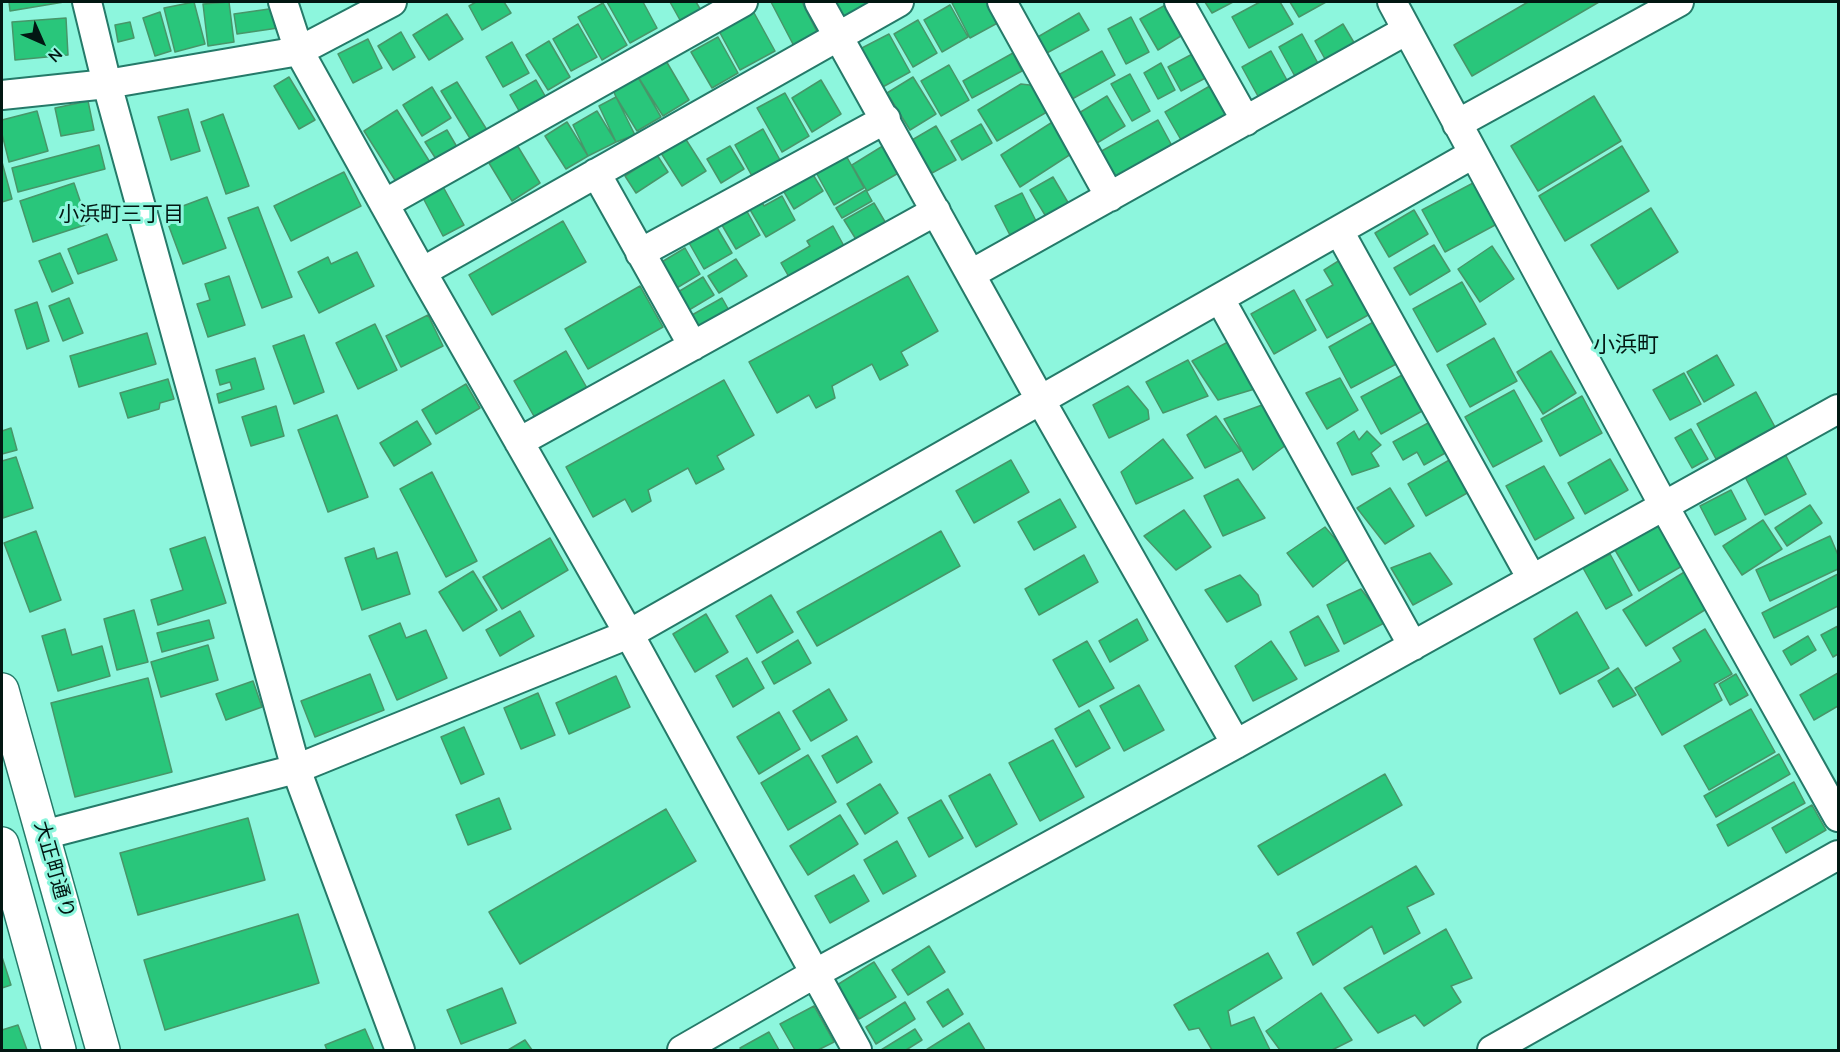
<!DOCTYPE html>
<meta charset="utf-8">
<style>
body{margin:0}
#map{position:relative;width:1840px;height:1052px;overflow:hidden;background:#8df6dd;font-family:"Nunito Sans",sans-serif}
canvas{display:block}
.frame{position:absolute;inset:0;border:3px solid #021712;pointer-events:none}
.north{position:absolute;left:12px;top:12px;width:60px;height:60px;-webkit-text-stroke:4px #8df6dd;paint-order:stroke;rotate:135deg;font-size:16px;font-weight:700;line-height:24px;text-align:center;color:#021712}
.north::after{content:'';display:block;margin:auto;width:21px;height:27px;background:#021712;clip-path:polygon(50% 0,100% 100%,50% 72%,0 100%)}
</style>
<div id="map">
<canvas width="1840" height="1052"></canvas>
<div class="frame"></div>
<div class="north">N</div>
</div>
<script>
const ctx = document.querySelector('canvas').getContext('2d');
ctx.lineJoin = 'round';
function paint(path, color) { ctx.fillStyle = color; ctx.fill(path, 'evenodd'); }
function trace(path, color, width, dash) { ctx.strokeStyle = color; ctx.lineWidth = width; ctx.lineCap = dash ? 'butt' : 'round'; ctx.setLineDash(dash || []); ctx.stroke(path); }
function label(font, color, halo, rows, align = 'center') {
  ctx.font = font + ' "Nunito Sans","Noto Sans JP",sans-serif'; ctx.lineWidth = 6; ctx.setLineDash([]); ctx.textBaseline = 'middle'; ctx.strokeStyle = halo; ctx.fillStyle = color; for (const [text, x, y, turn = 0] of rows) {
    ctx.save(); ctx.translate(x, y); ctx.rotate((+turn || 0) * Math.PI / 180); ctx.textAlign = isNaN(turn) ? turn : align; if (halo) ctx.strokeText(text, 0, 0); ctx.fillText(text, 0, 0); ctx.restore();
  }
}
const building = new Path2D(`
 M9,2H64L10,11Z
 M194,2L205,44L175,52L164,8Z
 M229,2L234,42L208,46L203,4Z
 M476,2H504L511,13L482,30L469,6Z
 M607,2H643L657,28L630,43Z
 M670,2H696L705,17L685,29Z
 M771,2H802L819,36L795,48Z
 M832,2H882L843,23Z
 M955,2H993L1003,20L970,38L952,3Z
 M1171,2L1189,31L1158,50L1140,19Z
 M1205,2H1233L1212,13Z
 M1260,2H1280L1293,24L1249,48L1232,17Z
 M1290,2H1326L1299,17Z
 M1528,2H1599L1472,76L1454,45Z
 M603,3L627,45L602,60L578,17Z
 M950,5L968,37L942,52L924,20Z
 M276,8L278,28L237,34L234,14Z
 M753,11L775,51L740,70L719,31Z
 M160,12L171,51L155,56L143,18Z
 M1079,13L1089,30L1045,54L1036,38Z
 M447,14L463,39L429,60L413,35Z
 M1131,17L1149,52L1126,64L1108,29Z
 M66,18L68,55L15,60L12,22Z
 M918,20L937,53L913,67L894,34Z
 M130,22L134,38L118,42L115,25Z
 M578,24L597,57L571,71L553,39Z
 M1343,24L1359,51L1330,68L1315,41Z
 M401,32L415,57L393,70L378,46Z
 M889,34L910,72L879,89L858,50Z
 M1302,34L1320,67L1297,80L1279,47Z
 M718,37L738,73L712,88L691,52Z
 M368,39L382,68L353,83L338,54Z
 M549,41L570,77L548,90L526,55Z
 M512,42L529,73L503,87L486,57Z
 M1102,51L1115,75L1065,103L1051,79Z
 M1198,51L1211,75L1181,91L1168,67Z
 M1271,51L1294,93L1265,109L1242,67Z
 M1013,53L1022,71L972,98L963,81Z
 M662,54L689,100L663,116L635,72Z
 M1161,63L1175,90L1158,99L1144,73Z
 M949,65L969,100L941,116L921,81Z
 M635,72L661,117L637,131L616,97L611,85Z
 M1130,74L1150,111L1132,121L1111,84Z
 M289,77L315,120L299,129L274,86Z
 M913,77L936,114L910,130L887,93Z
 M536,80L548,101L522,116L510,95Z
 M821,80L841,114L812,132L792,98Z
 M457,82L487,130L471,140L441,91Z
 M1215,83L1238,123L1188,152L1165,112Z
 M1021,84L1038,86L1052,109L997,141L978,110Z
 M432,87L451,118L422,136L403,105Z
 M785,93L809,136L782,152L757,108Z
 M1107,96L1125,126L1097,143L1079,113Z
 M1594,96L1621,141L1538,191L1511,146Z
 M616,97L635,135L616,142L599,106Z
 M88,101L94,130L61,136L55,108Z
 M188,109L200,151L171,160L158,117Z
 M397,110L433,167L400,188L364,131Z
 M37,111L48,151L9,162L2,134V120Z
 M597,111L616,142L588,156L573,125Z
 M223,114L249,186L226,194L201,122Z
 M1158,120L1177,155L1117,188L1098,153Z
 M1054,121L1074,152L1020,187L1001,155Z
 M567,122L588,156L566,169L545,136Z
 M981,124L992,143L962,160L951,141Z
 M936,126L956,160L932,173L912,140Z
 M763,129L780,160L752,176L735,145Z
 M447,130L457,147L436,159L425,142Z
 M685,138L706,171L682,186L661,153Z
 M886,144L902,171L867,191L852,165Z
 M99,145L105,169L18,192L12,168Z
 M517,145L540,183L512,201L489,163Z
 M730,146L744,169L721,183L707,159Z
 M1622,146L1649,191L1565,241L1539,196Z
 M843,150L864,188L834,205L813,167Z
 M657,155L668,172L636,193L625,176Z
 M2,162L12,199L2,202Z
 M809,168L823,191L794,209L780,185Z
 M344,172L361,206L291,241L274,206Z
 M1053,177L1073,211L1051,225L1030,190Z
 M1475,182L1497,224L1445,252L1422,210Z
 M74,183L88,224L33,242L20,201Z
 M441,183L464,225L443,236L421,194Z
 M866,190L872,201L842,218L836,208Z
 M1022,193L1039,227L1013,241L995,206Z
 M758,194L764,206L782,196L795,220L766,237L745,201Z
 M207,197L226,248L183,264L164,213Z
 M874,203L891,232L862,249L844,220Z
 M744,206L760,235L736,249L719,220Z
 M258,207L292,297L262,308L228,218Z
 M1651,208L1678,252L1618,289L1591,245Z
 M1414,210L1428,234L1389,257L1375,233Z
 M563,221L586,262L492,315L469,275Z
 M716,226L732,253L704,269L688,241Z
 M833,226L844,246L789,277L781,263L810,246L807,241Z
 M107,234L117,260L78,274L68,249Z
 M1434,245L1450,271L1410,295L1394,268Z
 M1492,246L1514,279L1480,302L1458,269Z
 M685,248L700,274L675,289L660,263Z
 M357,252L374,286L319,313L298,272L328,257L331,264Z
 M60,253L73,283L52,292L39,261Z
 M736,259L747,276L719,293L708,276Z
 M1340,260L1370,314L1327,338L1306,300L1333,285L1324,270Z
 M229,276L245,325L208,337L197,304L210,300L205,284Z
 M908,276L938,331L901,352L908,365L880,380L872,364L832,386L835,398L816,408L809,395L777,413L749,362Z
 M703,277L714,295L689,310L678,292Z
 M1462,282L1486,324L1437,352L1413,309Z
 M640,286L663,327L588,369L565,329Z
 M1294,290L1316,330L1274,354L1251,314Z
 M69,298L83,333L63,341L49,306Z
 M722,298L731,314L701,331L692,315Z
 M37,302L49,341L27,349L15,310Z
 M428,315L443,346L401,367L386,336Z
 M1377,320L1400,362L1351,388L1329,347Z
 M375,324L397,370L358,389L336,343Z
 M147,333L156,364L79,387L70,356Z
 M304,335L324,392L294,404L273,346Z
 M1494,338L1517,381L1470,407L1447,365Z
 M1228,342L1258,388L1218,400L1192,361Z
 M566,351L587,388L535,418L514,381Z
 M1551,351L1576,393L1543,414L1517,372Z
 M1717,355L1734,385L1704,402L1687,372Z
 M255,358L264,389L219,403L217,394L232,389L230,382L220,385L216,370Z
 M1188,360L1208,396L1163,413L1146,382Z
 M1684,373L1701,404L1670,420L1653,390Z
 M1404,374L1424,410L1381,434L1361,397Z
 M1340,378L1358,410L1327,429L1306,393Z
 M168,379L174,399L160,403L159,409L128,418L120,393Z
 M724,380L754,435L717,456L724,469L696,484L688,468L648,490L651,501L632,512L625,499L593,517L566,467Z
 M466,384L480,408L436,434L422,410Z
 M1128,386L1148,410L1149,419L1109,438L1093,405Z
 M1514,390L1542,441L1493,467L1465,417Z
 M1756,392L1775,427L1716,459L1697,424Z
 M1582,396L1602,433L1560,456L1541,419Z
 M1262,405L1286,445L1253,470L1224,419Z
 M276,406L284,436L251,446L242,417Z
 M337,415L368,497L328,512L298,430Z
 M1216,416L1241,451L1205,468L1187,435Z
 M417,421L431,444L394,466L380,443Z
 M1430,422L1447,452L1424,465L1417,452L1403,460L1393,442Z
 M11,428L17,450L2,454V431Z
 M1691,429L1708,459L1692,468L1675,438Z
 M1354,431L1359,440L1367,431L1381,445L1371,453L1379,466L1352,475L1337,443Z
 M1163,439L1193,478L1136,504L1121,472Z
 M1785,454L1806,494L1765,515L1744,475Z
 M16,457L33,508L3,518L2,461Z
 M1451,459L1469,492L1426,516L1408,484Z
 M1610,459L1628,490L1585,514L1568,483Z
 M1011,460L1029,492L974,523L956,491Z
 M1544,466L1574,518L1535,540L1506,486Z
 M432,472L477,561L446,577L400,489Z
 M1238,479L1265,518L1223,536L1204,496Z
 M1390,488L1414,526L1385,544L1357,508Z
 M1731,490L1746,519L1715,535L1700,506Z
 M1060,499L1076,527L1034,550L1018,522Z
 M1810,505L1822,523L1787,546L1775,528Z
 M1184,510L1211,547L1176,570L1144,536Z
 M1763,520L1782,549L1742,575L1723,546Z
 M1665,521L1689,562L1639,591L1615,550Z
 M1325,527L1351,557L1313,587L1287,553Z
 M36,531L61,600L30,612L4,543Z
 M941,531L960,566L817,646L797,612Z
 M1830,536L1838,555V569L1770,601L1756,570Z
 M205,537L226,603L158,625L151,600L183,590L170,549Z
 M550,538L568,570L502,609L483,577Z
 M374,548L377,559L397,552L410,594L362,610L345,558Z
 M1430,553L1452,584L1413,605L1391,568Z
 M1610,554L1632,595L1606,609L1583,568Z
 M1084,555L1098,582L1039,615L1025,589Z
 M473,571L497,610L463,631L439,592Z
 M1686,571L1708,608L1646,646L1623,610Z
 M1838,574V606L1774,638L1762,613Z
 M1240,575L1258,595L1261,605L1227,622L1205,590Z
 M1361,589L1386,622L1344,644L1327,605Z
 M771,595L793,632L757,653L736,616Z
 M134,610L148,662L117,670L104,619Z
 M520,611L534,636L500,656L486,630Z
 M1577,612L1609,668L1560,694L1534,639Z
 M706,614L728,652L695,672L673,634Z
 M1318,616L1339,651L1305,666L1290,632Z
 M1137,619L1148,640L1110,662L1099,641Z
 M209,620L214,638L162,652L157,633Z
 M400,623L406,638L426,630L447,678L397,700L369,636Z
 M1838,626V654L1833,657L1821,635Z
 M65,629L72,655L102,646L110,676L58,691L42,636Z
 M1705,629L1732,674L1714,684L1722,700L1662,735L1635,688L1681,661L1673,648Z
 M1808,636L1816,650L1791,665L1783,651Z
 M798,640L811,663L774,684L762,662Z
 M1087,641L1114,688L1079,707L1053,660Z
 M1271,641L1297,679L1253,701L1235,666Z
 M208,645L218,680L161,697L151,662Z
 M747,658L764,688L733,707L716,676Z
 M1618,668L1636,695L1613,707L1598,681Z
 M1838,673V706L1814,720L1800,695Z
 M370,674L384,710L315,737L301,701Z
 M1736,674L1748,695L1730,705L1719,684Z
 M616,676L630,707L569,734L556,703Z
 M148,678L172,772L75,797L51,703Z
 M253,681L262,707L226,720L216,694Z
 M1139,685L1164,730L1124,751L1100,706Z
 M829,689L847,720L811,741L793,711Z
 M538,693L555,735L521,749L504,708Z
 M1751,709L1775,752L1709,790L1684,746Z
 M1089,710L1110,748L1076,767L1055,729Z
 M779,712L800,749L759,774L737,737Z
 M464,727L484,774L461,784L441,737Z
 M857,736L872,762L837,783L822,756Z
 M1053,740L1084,797L1040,821L1009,763Z
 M1779,754L1790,774L1716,817L1704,796Z
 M808,755L836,802L788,830L761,783Z
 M990,774L1017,824L976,847L949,796Z
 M1385,774L1402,805L1278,875L1258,846Z
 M1794,782L1805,803L1728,846L1717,825Z
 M880,784L898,813L865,834L847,804Z
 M499,798L511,829L468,845L456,815Z
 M941,800L963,838L929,857L908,818Z
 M1812,805L1826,830L1786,853L1772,828Z
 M666,809L696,861L520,964L489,912Z
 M840,815L858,844L808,875L790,846Z
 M248,818L265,880L138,915L120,853Z
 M897,841L916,876L883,894L864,860Z
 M1416,866L1434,894L1407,907L1420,933L1384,954L1372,926L1313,965L1297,933Z
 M854,875L869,901L830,923L815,896Z
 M298,914L319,983L165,1030L144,960Z
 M1446,929L1472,978L1451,986L1461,1002L1424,1026L1415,1015L1378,1033L1344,988Z
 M929,946L945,972L908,995L892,970Z
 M1268,953L1282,978L1228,1011L1231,1026L1254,1017L1270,1050H1212L1199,1028L1189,1030L1174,1005Z
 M2,957L11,985L2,988Z
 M874,962L896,997L859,1019L837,985Z
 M502,988L516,1023L461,1044L447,1010Z
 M948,989L963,1014L943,1027L927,1002Z
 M1321,993L1352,1040L1332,1050H1280L1266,1031Z
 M905,1002L915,1019L876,1044L866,1027Z
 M814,1006L834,1042L818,1050H795L780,1024Z
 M969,1023L985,1050H926Z
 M18,1025L27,1050H2V1030Z
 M365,1029L374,1050H327L325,1045Z
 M915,1029L922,1040L906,1050H881Z
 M769,1032L779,1050H741L740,1048Z
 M525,1040L532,1050H508Z`);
paint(building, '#29c67b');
trace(building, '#479669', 1.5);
const minor = new Path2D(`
 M87,2L107,84L296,769L400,1050
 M283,2L299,51L422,272L629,634L857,1050
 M819,2L1041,401L1236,744
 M1002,2L1110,197
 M1179,2L1246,121
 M1392,2L1664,506L1838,817
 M2,95L107,84L299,51L392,2
 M1457,124L1679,2
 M596,173L693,346
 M384,204L743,2
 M1339,231L1532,579
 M640,253L886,119
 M422,272L899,2
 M971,274L1407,30
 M1220,299L1413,646
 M519,442L936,211
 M43,835L296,769L629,634L1473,154
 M682,1050L814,974L1236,744L1838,409
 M1492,1050L1838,855`);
const highway = new Path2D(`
 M2,690L103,1050
 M2,844L59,1050`);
trace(minor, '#257a69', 32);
trace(highway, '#257a69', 36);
trace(minor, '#fff', 28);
trace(highway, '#fff', 33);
label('20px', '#021712', '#8df6dd', [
 ["大正町通り",53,870,74]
]);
label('21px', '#021712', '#8df6dd', [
 ["小浜町三丁目",121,216]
]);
label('22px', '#021712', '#8df6dd', [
 ["小浜町",1626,347]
]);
</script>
